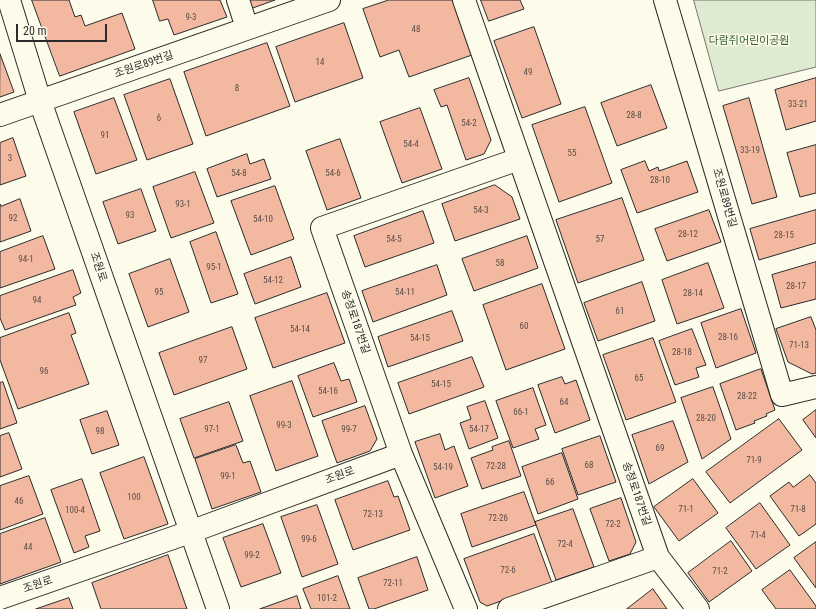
<!DOCTYPE html>
<meta charset="utf-8">
<style>
body{margin:0}
#map{position:relative;width:816px;height:609px;overflow:hidden;background:#fdfbea;font-family:"Roboto Condensed",sans-serif}
canvas{display:block}
.scale{position:absolute;left:16px;top:24px;width:91px;height:18px;box-sizing:border-box;border:2px solid #2b2b2b;border-top:0;padding-left:5px;font-size:12px;line-height:14px;white-space:nowrap;color:#2b2b2b;-webkit-text-stroke:3px #fdfbea;paint-order:stroke}
</style>
<div id="map">
<canvas width="816" height="609"></canvas>
<div class="scale">20 m</div>
</div>
<script>
const ctx = document.querySelector('canvas').getContext('2d');
ctx.lineJoin = 'round';
function paint(path, color) { ctx.fillStyle = color; ctx.fill(path, 'evenodd'); }
function trace(path, color, width, dash) { ctx.strokeStyle = color; ctx.lineWidth = width; ctx.lineCap = dash ? 'butt' : 'round'; ctx.setLineDash(dash || []); ctx.stroke(path); }
function label(font, color, halo, rows, align = 'center') {
  ctx.font = font + ' "Roboto Condensed","Noto Sans KR",sans-serif'; ctx.lineWidth = 3; ctx.setLineDash([]); ctx.textBaseline = 'middle'; ctx.strokeStyle = halo; ctx.fillStyle = color; for (const [text, x, y, turn = 0] of rows) {
    ctx.save(); ctx.translate(x, y); ctx.rotate((+turn || 0) * Math.PI / 180); ctx.textAlign = isNaN(turn) ? turn : align; if (halo) ctx.strokeText(text, 0, 0); ctx.fillText(text, 0, 0); ctx.restore();
  }
}
const green = new Path2D(`
 M694,0H816V67L719,91Z`);
paint(green, '#deebd1');
trace(green, '#74746e', 1);
const building = new Path2D(`
 M32,0H69L75,17L81,15L85,26L122,13L135,49L60,76Z
 M153,0H220L227,17L174,35L168,19L160,21Z
 M246,0H275L250,9Z
 M389,0H453L472,55L409,77L399,50L380,57L363,9Z
 M481,0H520L524,9L489,21Z
 M344,23L363,78L295,102L276,47Z
 M534,27L561,104L522,118L494,41Z
 M267,43L290,106L206,136L184,72Z
 M0,54L14,92L0,97Z
 M469,78L491,140L484,154L466,160L447,105L441,107L434,90Z
 M816,78V121L786,130L775,90Z
 M170,79L193,144L147,160L124,95Z
 M651,85L667,128L617,146L601,103Z
 M114,98L137,160L96,174L74,112Z
 M749,98L777,197L752,204L723,106Z
 M585,107L612,183L559,202L532,125Z
 M420,108L442,169L402,183L380,122Z
 M13,138L26,176L0,185V143Z
 M340,139L361,198L327,210L306,151Z
 M816,145V193L800,197L787,153Z
 M247,154L250,164L264,159L271,179L217,197L207,169Z
 M645,161L649,171L658,167L659,171L687,161L698,192L637,213L621,170Z
 M195,172L214,223L171,238L153,187Z
 M495,185L512,197L520,219L455,241L442,204Z
 M275,186L294,239L251,255L231,201Z
 M141,189L156,231L118,244L103,202Z
 M622,198L644,260L578,283L556,220Z
 M20,199L31,231L0,242V204L1,206Z
 M709,210L721,242L667,261L655,229Z
 M816,210V243L759,260L750,229Z
 M423,211L434,243L365,267L354,236Z
 M216,232L238,294L211,303L190,242Z
 M43,236L55,269L0,288V252Z
 M527,236L538,268L474,291L462,259Z
 M291,257L301,287L255,304L244,274Z
 M170,259L189,312L148,327L129,274Z
 M816,262V299L781,308L772,275Z
 M708,263L724,308L677,324L662,280Z
 M437,265L447,295L373,322L362,291Z
 M73,270L81,293L73,297L76,305L5,330L0,318V296Z
 M642,282L655,321L598,341L584,303Z
 M542,284L565,349L506,370L483,305Z
 M327,293L345,343L273,368L255,318Z
 M741,309L756,353L716,368L701,323Z
 M452,311L463,341L388,367L378,337Z
 M69,313L76,333L71,335L89,384L18,409L0,360V338Z
 M811,317L816,330V373L812,374L788,362L776,329Z
 M232,327L247,369L174,395L159,353Z
 M692,329L706,365L696,368L699,377L675,385L659,341Z
 M653,338L676,402L626,420L603,355Z
 M472,357L484,387L409,414L398,383Z
 M334,363L341,381L349,379L357,402L313,417L298,376Z
 M761,369L775,410L766,414L767,416L754,421L755,423L736,430L720,384Z
 M562,377L565,384L576,380L590,420L555,433L538,385Z
 M292,381L318,456L276,471L250,396Z
 M3,382L17,423L0,429V383Z
 M713,387L731,439L702,459L681,398Z
 M533,388L546,425L535,429L539,439L513,448L496,401Z
 M485,401L498,438L469,449L460,423L471,419L467,407Z
 M229,402L243,441L194,458L180,419Z
 M365,406L377,439L370,451L337,463L322,421Z
 M816,410V438L803,420Z
 M107,411L119,445L92,454L80,420Z
 M779,419L802,450L730,503L706,472Z
 M673,421L688,462L649,484L632,435Z
 M9,433L22,469L0,477V436Z
 M440,434L445,450L454,446L468,486L435,498L415,442Z
 M600,436L616,482L578,495L562,449Z
 M509,441L521,476L482,489L471,458L493,450L492,447Z
 M236,445L243,463L250,461L261,492L212,509L195,459Z
 M562,453L578,499L538,514L522,467Z
 M144,457L168,524L124,539L100,473Z
 M810,475L816,483V524L799,536L770,496L789,482L793,487Z
 M29,476L43,514L0,530V486Z
 M82,479L100,531L85,536L89,547L74,553L51,490Z
 M693,479L718,513L679,541L654,507Z
 M388,481L394,497L398,496L410,530L353,550L335,500Z
 M524,492L536,525L472,547L461,514Z
 M621,498L636,542L630,554L609,561L590,509Z
 M760,503L790,545L756,569L726,528Z
 M317,505L338,564L302,577L281,517Z
 M573,509L594,567L556,580L535,522Z
 M45,518L61,562L0,584V534Z
 M263,524L281,573L241,587L223,538Z
 M534,534L552,583L487,606L480,602L464,559Z
 M731,541L752,571L709,602L688,573Z
 M816,542V588L794,558Z
 M168,555L187,609H101L92,583Z
 M417,557L428,590L374,609H369L358,578Z
 M790,570L816,606V609H776L762,590Z
 M338,576L350,609H311L303,589Z
 M653,589L667,609H627Z
 M297,596L301,609H260Z
 M69,598L73,609H36Z`);
paint(building, '#f2b8a0');
trace(building, '#2b2b2b', 1);
const minor = new Path2D(`
 M238,0L247,28
 M464,0L658,557L698,609
 M665,0L782,395L816,387
 M0,115L329,0
 M0,598L190,532L401,454
 M466,609L401,454L322,228L519,159
 M509,609L658,557`);
const secondary = new Path2D(`
 M9,0L40,101L218,609`);
trace(minor, '#2b2b2b', 24);
trace(secondary, '#2b2b2b', 24);
trace(minor, '#fdfbea', 22);
trace(secondary, '#fdfbea', 22);
label('9px', '#5d4e48', null, [
 ["9-3",191,18],
 ["48",416,30],
 ["14",320,63],
 ["49",528,73],
 ["8",237,89],
 ["33-21",798,105],
 ["28-8",634,116],
 ["6",159,119],
 ["54-2",469,124],
 ["91",105,136],
 ["54-4",411,145],
 ["33-19",750,151],
 ["55",572,154],
 ["3",10,159],
 ["54-8",239,174],
 ["54-6",333,174],
 ["28-10",660,181],
 ["93-1",183,205],
 ["54-3",481,211],
 ["93",130,216],
 ["92",13,219],
 ["54-10",263,220],
 ["28-12",688,235],
 ["28-15",784,236],
 ["54-5",394,240],
 ["57",600,240],
 ["94-1",26,260],
 ["58",500,264],
 ["95-1",214,268],
 ["54-12",273,281],
 ["28-17",796,287],
 ["95",159,293],
 ["54-11",405,293],
 ["28-14",693,294],
 ["94",37,301],
 ["61",620,312],
 ["60",524,327],
 ["54-14",300,330],
 ["28-16",728,338],
 ["54-15",420,339],
 ["71-13",799,346],
 ["28-18",682,353],
 ["97",203,361],
 ["96",44,372],
 ["65",639,379],
 ["54-15",441,385],
 ["54-16",328,392],
 ["28-22",747,397],
 ["64",564,403],
 ["66-1",521,413],
 ["28-20",706,419],
 ["99-3",284,426],
 ["97-1",212,430],
 ["99-7",349,430],
 ["54-17",479,430],
 ["98",100,432],
 ["69",660,449],
 ["71-9",754,461],
 ["68",589,466],
 ["72-28",496,467],
 ["54-19",443,468],
 ["99-1",228,477],
 ["66",550,483],
 ["100",134,498],
 ["46",19,502],
 ["71-1",686,510],
 ["71-8",798,510],
 ["100-4",75,511],
 ["72-13",373,515],
 ["72-26",498,519],
 ["72-2",613,525],
 ["71-4",758,536],
 ["99-6",309,540],
 ["72-4",565,545],
 ["44",28,548],
 ["99-2",252,556],
 ["72-6",508,571],
 ["71-2",720,572],
 ["72-11",393,584],
 ["101-2",327,599]
]);
label('11px', '#34623c', '#fdfbea', [
 ["다람쥐어린이공원",749,41]
]);
label('11px', '#2b2b2b', '#fdfbea', [
 ["조원로89번길",144,65,-19],
 ["조원로89번길",724,198,74],
 ["조원로",98,267,71],
 ["송정로187번길",355,322,71],
 ["조원로",340,476,-20],
 ["송정로187번길",636,494,71],
 ["조원로",38,585,-19]
]);
</script>
